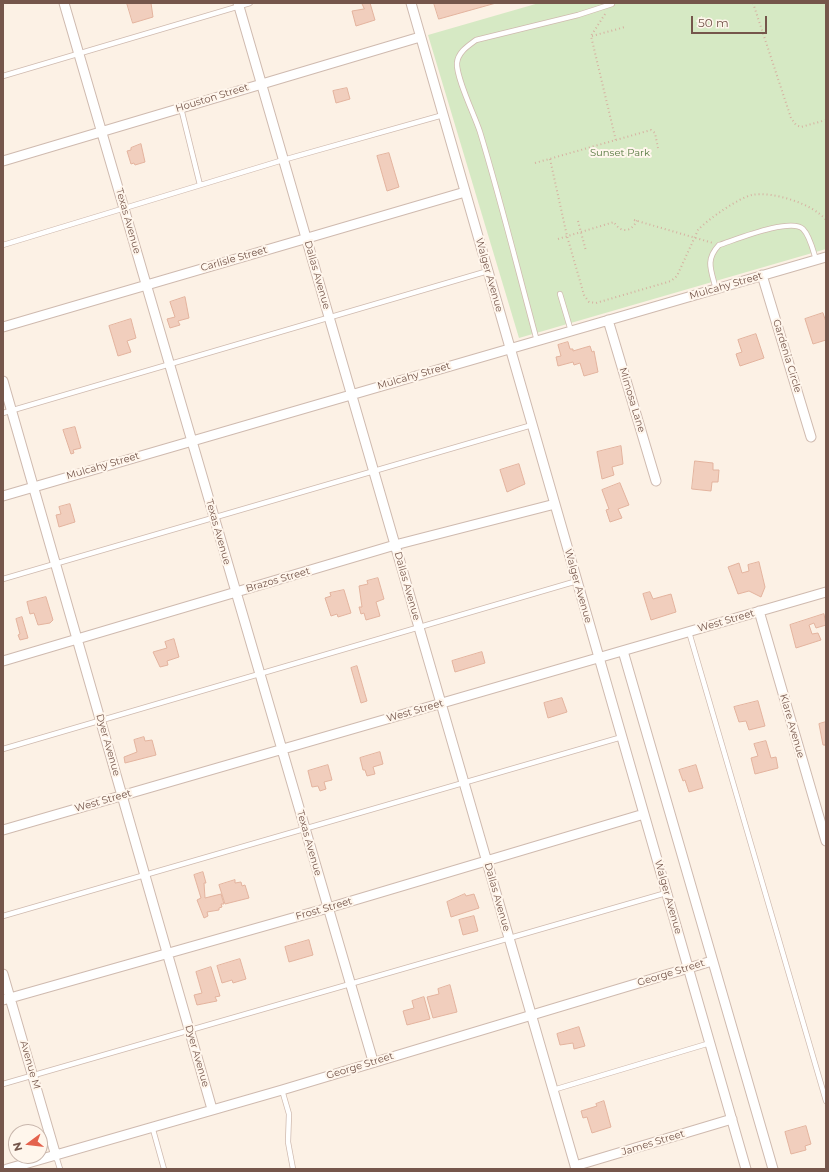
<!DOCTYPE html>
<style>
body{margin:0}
#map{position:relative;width:829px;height:1172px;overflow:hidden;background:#fcf1e5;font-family:Montserrat,sans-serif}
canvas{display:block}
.frame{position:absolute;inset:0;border:4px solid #75564b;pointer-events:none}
.north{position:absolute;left:8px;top:1124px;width:40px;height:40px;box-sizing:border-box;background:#fff6ec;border:1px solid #c8b6ac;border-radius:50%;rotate:255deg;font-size:11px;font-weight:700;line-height:16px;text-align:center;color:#75564b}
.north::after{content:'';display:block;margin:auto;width:14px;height:18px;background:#e4624d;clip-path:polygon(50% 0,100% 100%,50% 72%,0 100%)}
.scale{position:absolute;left:691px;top:16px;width:76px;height:18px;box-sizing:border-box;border:2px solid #75564b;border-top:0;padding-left:5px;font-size:12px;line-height:14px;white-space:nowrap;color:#75564b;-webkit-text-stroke:3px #fff6ec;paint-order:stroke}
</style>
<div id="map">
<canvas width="829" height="1172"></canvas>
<div class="frame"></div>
<div class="north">N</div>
<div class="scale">50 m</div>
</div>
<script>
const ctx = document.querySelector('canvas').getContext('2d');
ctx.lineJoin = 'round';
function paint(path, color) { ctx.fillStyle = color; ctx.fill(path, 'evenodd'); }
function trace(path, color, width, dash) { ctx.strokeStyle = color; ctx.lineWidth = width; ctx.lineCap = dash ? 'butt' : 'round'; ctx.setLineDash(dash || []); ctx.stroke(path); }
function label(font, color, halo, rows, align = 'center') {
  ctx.font = font + ' Montserrat,sans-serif'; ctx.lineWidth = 4; ctx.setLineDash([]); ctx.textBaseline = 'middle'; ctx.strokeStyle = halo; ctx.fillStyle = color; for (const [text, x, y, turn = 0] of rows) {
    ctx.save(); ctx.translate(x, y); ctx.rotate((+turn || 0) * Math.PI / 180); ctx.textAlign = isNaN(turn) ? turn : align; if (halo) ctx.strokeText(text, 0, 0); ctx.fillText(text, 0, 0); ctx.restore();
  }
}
paint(new Path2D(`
 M539,3H826V249L519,338L428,35Z`), '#d6e9c4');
const building = new Path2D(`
 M127,3H151L153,17L133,23Z
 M362,3H370L375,20L356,26L352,11L364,9Z
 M434,3H496L439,19Z
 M347,88L350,99L336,103L333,91Z
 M141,144L145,162L135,165L134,163L131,164L127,151L131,150V148Z
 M389,153L399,187L387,191L377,156Z
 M185,297L189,318L178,321L180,325L170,328L167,319L175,317L170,302Z
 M823,313L826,322V340L813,344L805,319Z
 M131,319L136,338L127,341L131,352L118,356L109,326Z
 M756,334L764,358L740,366L736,354L742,352L738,340Z
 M568,342L570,349H573V351L590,346L592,352L594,351L598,372L584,376L580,363L574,365L573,362L558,366L556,357L561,356L558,345Z
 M75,427L81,448L73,450L74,453L71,454L63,430Z
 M621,446L623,464L612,467L614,475L602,479L597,452Z
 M695,461L713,463V470H719L718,482H712L711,491L692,489Z
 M519,464L525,484L507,492L500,470Z
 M620,483L629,505L618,509L622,518L610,522L606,510L609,509L602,490Z
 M70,504L75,522L59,527L56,515L61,514L59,507Z
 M759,562L765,587L761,597L749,591L738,594L728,567L739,563L742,573L749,571L748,565Z
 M378,578L384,599L376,602L380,616L366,620L364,613L361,614L359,607H362L359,586L368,584L367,581Z
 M344,590L351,613L338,617L337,614L331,616L325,598L331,596L330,593Z
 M650,592L653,599L671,594L676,612L651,620L643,594Z
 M46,597L53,620L50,623L38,625L34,613L30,614L27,602Z
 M824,614L826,625L816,628L814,623L809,625L812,634L818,633L821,640L796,648L790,625Z
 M22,617L28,638L20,640L18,635L20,634L16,619Z
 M174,639L179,657L167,661L168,665L160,667L153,652L167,648L165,642Z
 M482,652L485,663L455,672L452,661Z
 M357,666L367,701L361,703L351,668Z
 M562,698L567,712L548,718L544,703Z
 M758,701L765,726L749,730L746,721L739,722L734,707Z
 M826,722V747L825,745H823L819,724Z
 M144,737L145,741L152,740L156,755L125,763L124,757L137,752L134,740Z
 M766,741L771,758L776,757L778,768L755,774L751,758L758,756L754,744Z
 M380,752L383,764L373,767L375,774L367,776L365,770H363L360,758Z
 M328,765L332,780L324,782L326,789L320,791L318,786L312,787L308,771Z
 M696,765L703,788L689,792L685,780L683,781L679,770Z
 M203,872L206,883H204L205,898L221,894L224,904H221L222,907L219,908V910L207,912L208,916L204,918L197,900L201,898L194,875Z
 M235,880V883L241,882L242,886L245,885L249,898L225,904L219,885Z
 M465,894L466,896L474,894L479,908L451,917L447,902Z
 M474,916L478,931L463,935L459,920Z
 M309,940L313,955L289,962L285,947Z
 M240,959L246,979L233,983L232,980L222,983L217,966Z
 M211,967L220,996L215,997L217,1001L197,1005L194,995L202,993L196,972Z
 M450,985L457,1012L433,1018L427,997L439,994L438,989Z
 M424,997L430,1019L407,1025L403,1011L414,1008L412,1001Z
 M579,1027L585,1046L574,1049L573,1043L560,1045L557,1034Z
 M604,1101L611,1127L592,1133L587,1117L583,1118L581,1111L597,1106L596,1104Z
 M806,1126L811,1144L805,1146L806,1150L791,1154L785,1132Z`);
paint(building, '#f1cebd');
trace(building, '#e3b39e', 1);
const service = new Path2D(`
 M3,76L250,3
 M181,108L200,185
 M3,245L283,160L443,115
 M716,289C711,270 705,260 719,245C735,240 791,217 803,229C810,236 813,250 816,260
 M560,294L571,331
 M537,341C518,271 501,201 480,132C475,116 456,78 457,63C458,52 468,46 476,40L578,15L612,4
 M3,413L488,271
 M3,579L532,425
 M689,632L826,1101
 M3,749L577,581
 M3,916L622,737
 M3,1084L666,893
 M282,1090L289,1114L288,1142L293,1169
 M553,1090L710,1043
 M152,1126L164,1169
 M56,1156L60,1169`);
const minor = new Path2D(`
 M64,3L373,1061
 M238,3L576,1169
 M411,3L746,1169
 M3,161L420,37
 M762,275L811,437
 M608,320L656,481
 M3,327L465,192
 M3,381L212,1109
 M3,496L826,257
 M759,611L826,841
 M623,651L773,1169
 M3,661L395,545L555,504
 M3,830L826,592
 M3,974L56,1156
 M3,1000L328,908L644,814
 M575,1166L732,1119
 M7,1169L282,1090L712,961`);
trace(service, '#cfbaaf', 6);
trace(minor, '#cfbaaf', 11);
trace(new Path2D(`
 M753,3L791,118L796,125L801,127L826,120
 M605,14L591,36L616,141
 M592,36L625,27
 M550,159L567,236L584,295L589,302L596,303L671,281L677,276L698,230C707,220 738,198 752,195C773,191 813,204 826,220
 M535,163L651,130L655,133L658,148
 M634,220L713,243
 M578,221L586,251
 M558,239L614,222C621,234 632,232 637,220`), '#d6b1a1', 2, [1, 3]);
trace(service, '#fff', 4.5);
trace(minor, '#fff', 9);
label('10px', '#75564b', '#fff6ec', [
 ["Houston Street",212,98,-17],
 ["Texas Avenue",128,221,74],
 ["Carlisle Street",234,259,-16],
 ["Dallas Avenue",317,275,74],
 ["Walger Avenue",489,275,74],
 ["Mulcahy Street",726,286,-16],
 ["Gardenia Circle",787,356,73],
 ["Mulcahy Street",414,376,-16],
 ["Mimosa Lane",632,400,73],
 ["Mulcahy Street",103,466,-16],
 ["Texas Avenue",218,532,74],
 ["Brazos Street",278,580,-16],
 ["Dallas Avenue",407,586,74],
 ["Walger Avenue",578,586,74],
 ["West Street",726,621,-16],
 ["West Street",415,711,-16],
 ["Klare Avenue",792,726,74],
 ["Dyer Avenue",108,745,74],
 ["West Street",103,801,-16],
 ["Texas Avenue",309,843,74],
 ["Dallas Avenue",497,897,74],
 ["Walger Avenue",668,897,74],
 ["Frost Street",324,909,-16],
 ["George Street",671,973,-17],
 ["Dyer Avenue",197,1056,74],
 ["Avenue M",30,1065,74],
 ["George Street",360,1066,-17],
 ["James Street",653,1143,-17]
]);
label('10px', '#587a42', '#fff6ec', [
 ["Sunset Park",620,153]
]);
</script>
